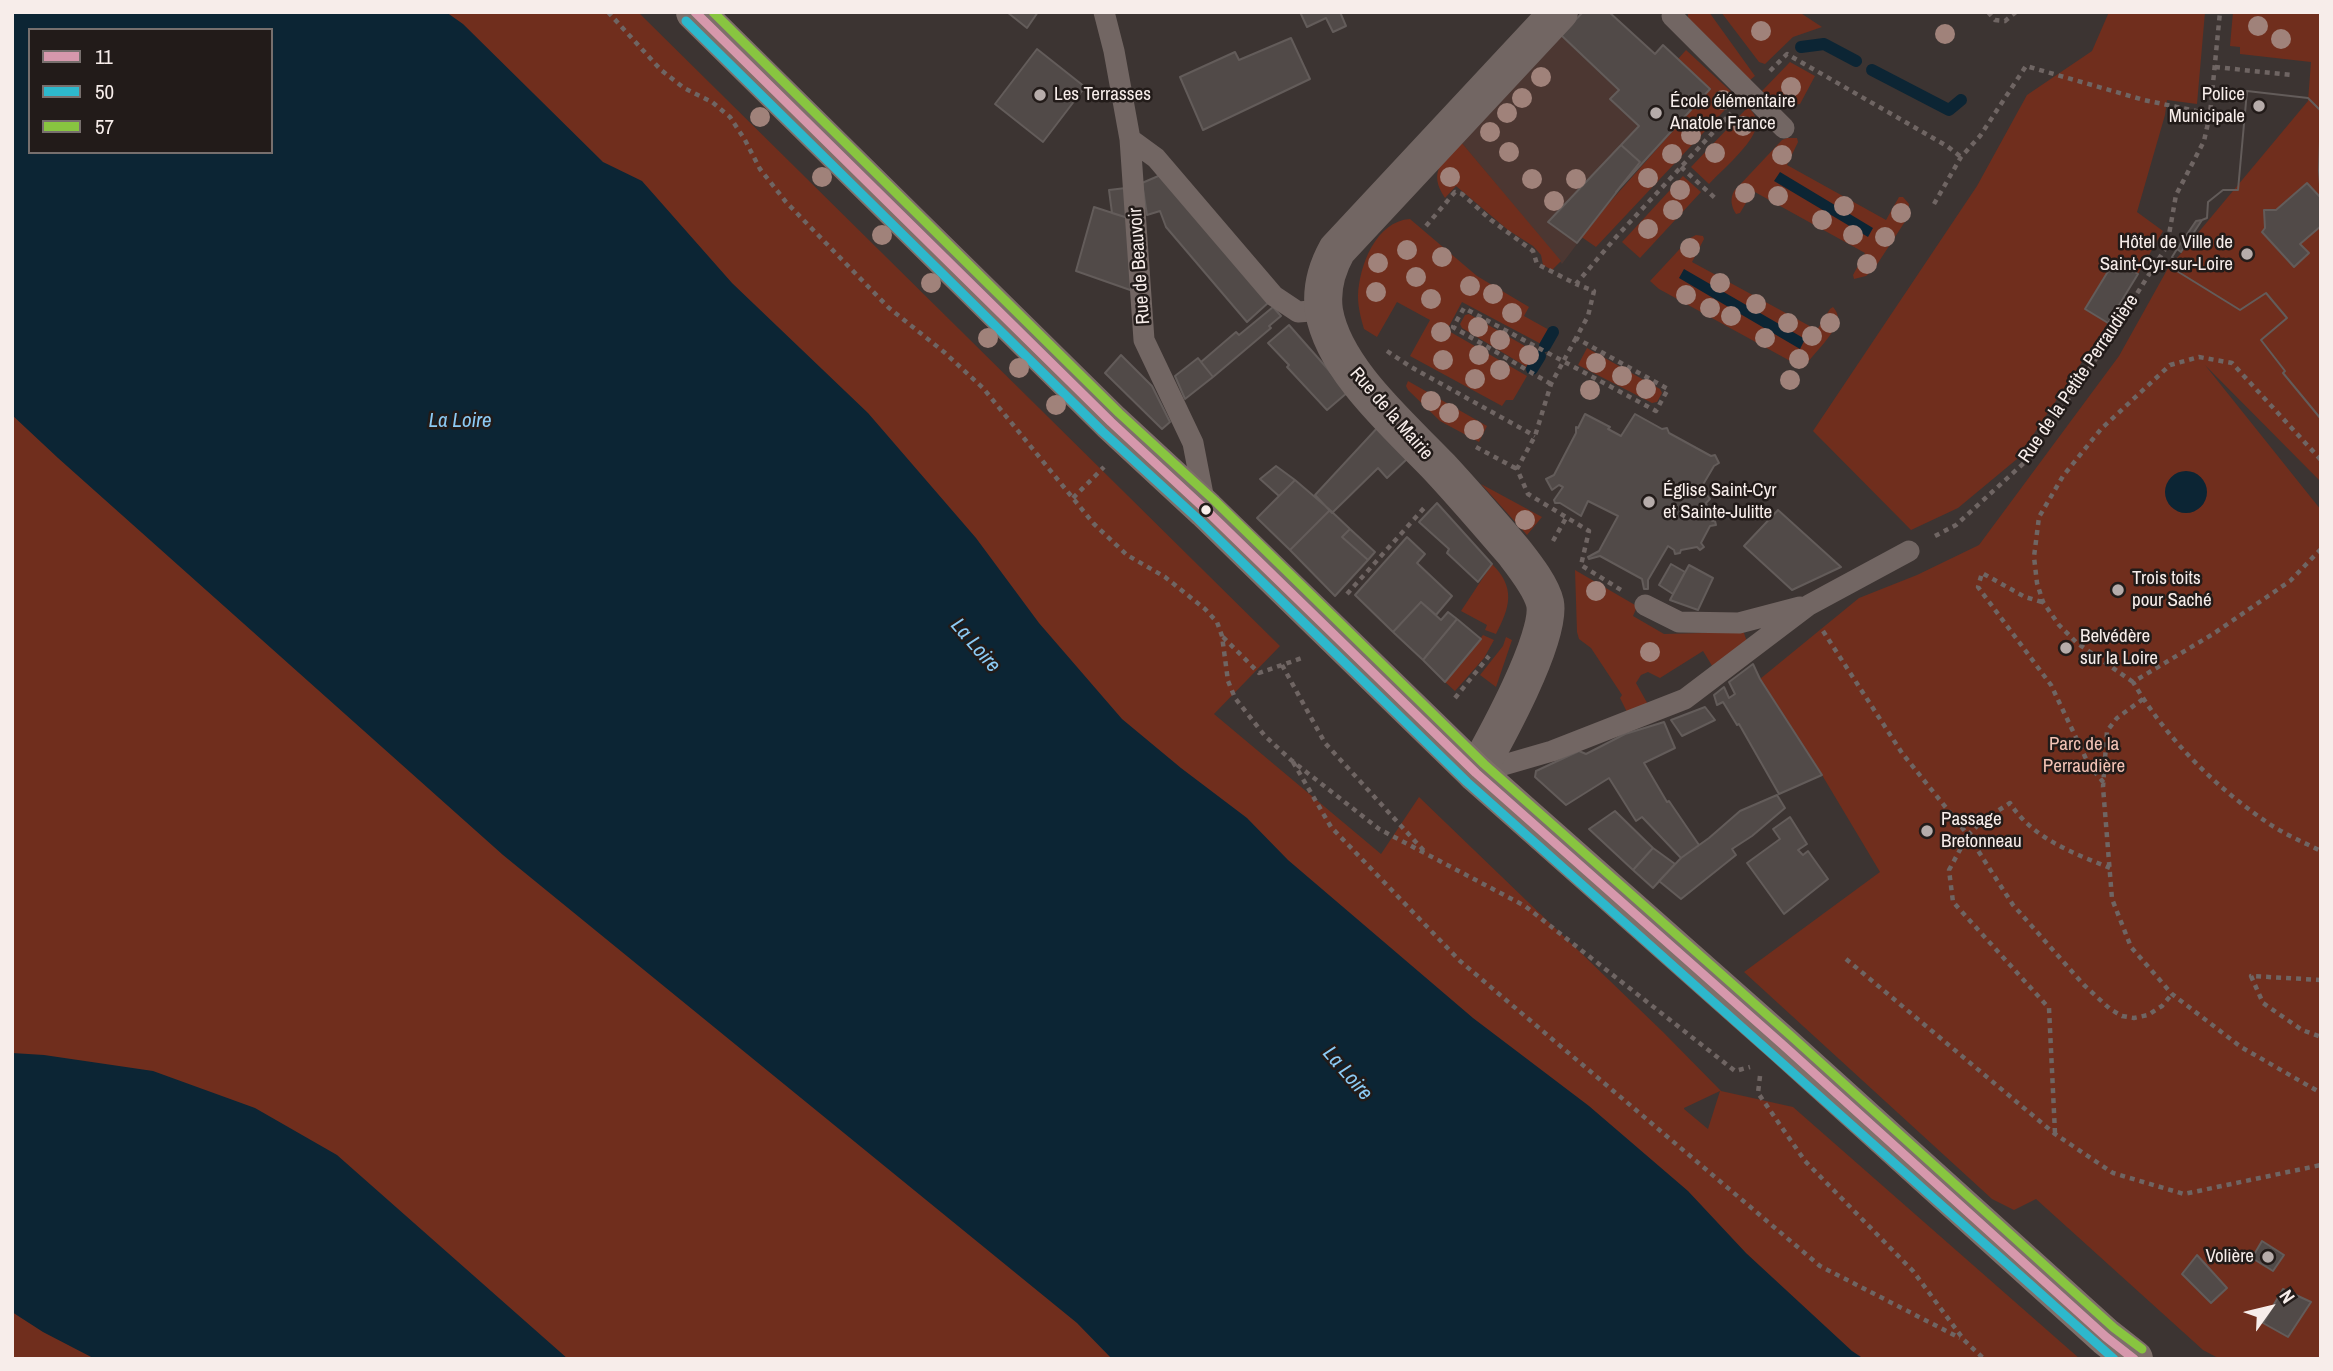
<!DOCTYPE html>
<meta charset="utf-8">
<style>
body{margin:0}
#map{position:relative;width:2333px;height:1371px;overflow:hidden;background:#3c3432;font-family:"Archivo Narrow",sans-serif}
canvas{display:block}
.frame{position:absolute;inset:0;border:14px solid #f7edea;pointer-events:none}
.legend{position:absolute;left:28px;top:28px;width:245px;height:126px;box-sizing:border-box;background:#221b19;border:2px solid #776f6d;margin:0;padding:9px 12px;list-style:none;font-size:21px;color:#f7edea}
.legend li{display:flex;align-items:center;gap:14px;height:35px}
.legend b{width:35px;border:2px solid #776f6d}
.north{position:absolute;left:2235px;top:1273px;width:70px;height:70px;-webkit-text-stroke:5px #221b19;paint-order:stroke;rotate:56deg;font-size:19px;font-weight:700;line-height:28px;text-align:center;color:#f7edea}
.north::after{content:'';display:block;margin:auto;width:24px;height:32px;background:#f7edea;clip-path:polygon(50% 0,100% 100%,50% 72%,0 100%)}
</style>
<div id="map">
<canvas width="2333" height="1371"></canvas>
<div class="frame"></div>
<ul class="legend">
<li><b style="height:9px;background:#d698ac"></b>11</li>
<li><b style="height:9px;background:#2db8cc"></b>50</li>
<li><b style="height:9px;background:#88c540"></b>57</li>
</ul>
<div class="north">N</div>
</div>
<script>
const ctx = document.querySelector('canvas').getContext('2d');
ctx.lineJoin = 'round';
function paint(path, color) { ctx.fillStyle = color; ctx.fill(path, 'evenodd'); }
function trace(path, color, width, dash) { ctx.strokeStyle = color; ctx.lineWidth = width; ctx.lineCap = dash ? 'butt' : 'round'; ctx.setLineDash(dash || []); ctx.stroke(path); }
function label(font, color, halo, rows, align = 'center') {
  ctx.font = font + ' "Archivo Narrow",sans-serif'; ctx.lineWidth = 5; ctx.setLineDash([]); ctx.textBaseline = 'middle'; ctx.strokeStyle = halo; ctx.fillStyle = color; for (const [text, x, y, turn = 0] of rows) {
    ctx.save(); ctx.translate(x, y); ctx.rotate((+turn || 0) * Math.PI / 180); ctx.textAlign = isNaN(turn) ? turn : align; if (halo) ctx.strokeText(text, 0, 0); ctx.fillText(text, 0, 0); ctx.restore();
  }
}
paint(new Path2D(`
 M1583,12H1609L1655,53L1663,45L1710,89L1616,192L1562,264L1461,142Z`), '#4c3732');
paint(new Path2D(`
 M12,12H638L1280,646L1214,714L1381,854L1419,797L1663,1032L1721,1091L1793,1107L2080,1359H12ZM30,30H271V152H30ZM1720,1091L1708,1129L1684,1109V1108Z
 M1688,12H1709L1755,76L1750,80L1688,21Z
 M1721,12H1799L1822,27L1793,37L1765,64L1759,62Z
 M2109,12H2205L2197,104L2167,100L2165,115L2137,212L2163,231L2138,274L2116,261L2108,323L2017,459L1958,508L1911,530L1813,431L1977,186L2027,95L2092,51Z
 M2233,12H2321V482L2205,365L2321,510V1359H2220L2203,1350L2036,1199L2014,1210L1992,1199L1744,972L1880,872L1822,775L1760,679L1859,598L1917,575L1979,545L2119,356L2167,270L2308,101L2311,62L2240,54V47L2230,46Z
 M1686,50L1737,97L1596,247L1580,236L1709,90L1678,59Z
 M1790,62L1815,76L1800,104L1780,107L1762,91Z
 M1748,107C1754,113 1758,119 1756,127C1753,144 1721,171 1709,184L1691,167Z
 M1787,138H1797L1798,142L1787,165L1886,220L1899,197H1903L1909,204L1908,217L1874,269L1866,276L1854,279L1853,275L1865,253L1753,191L1740,213L1736,214C1731,206 1730,199 1734,191L1782,140Z
 M1461,142L1561,261L1552,270L1543,265L1541,255L1533,246L1508,230L1456,186L1445,198C1427,172 1443,160 1461,142Z
 M1683,176L1701,192L1640,258L1622,242Z
 M1410,219L1477,276L1529,307L1524,316L1551,331L1543,345L1462,302L1447,330L1527,376L1513,400H1506L1502,406L1410,356L1430,320L1397,302L1377,337L1364,329C1361,318 1358,308 1358,296C1359,266 1376,221 1410,219Z
 M1696,235L1703,236L1704,239L1692,262L1817,330L1830,309L1833,307C1837,312 1839,316 1837,322C1833,336 1812,356 1803,368L1659,289L1650,281L1690,238Z
 M1469,314L1539,354L1530,369L1462,328L1460,324L1465,315Z
 M1587,348L1660,389L1662,393L1657,402L1652,403L1578,365Z
 M1408,381L1487,426L1479,442L1440,421L1408,390L1406,386Z
 M1481,484L1542,517L1527,535Z
 M1492,564C1516,588 1510,607 1496,634L1485,630L1487,625L1461,611Z
 M1575,570L1635,605L1636,609L1633,616L1664,634L1740,632L1744,633L1747,642L1714,669L1703,651L1660,678L1648,672L1641,675L1636,683L1650,708L1629,716L1620,698L1622,695L1591,648L1579,639L1577,632Z
 M1483,635L1494,640L1484,658L1455,691L1445,682Z
 M1506,637L1512,640L1496,687L1480,675L1503,646Z`), '#702e1d');
paint(new Path2D(`
 M12,12H446L463,24L603,162L642,181L732,283L868,413L976,538L1039,623L1122,719L1181,768L1247,818L1288,860L1473,1018L1589,1106L1688,1191L1746,1253L1852,1351L1864,1359H1112L1077,1323L503,855L58,458L12,415ZM30,30H271V152H30Z
 M1780,172L1873,228L1868,237L1774,181Z
 M1684,269L1805,339L1800,349L1679,278Z
 M2165 492a21 21 0 1 1 42 0a21 21 0 1 1-42 0Z
 M12,1053L44,1055L153,1071L255,1108L337,1155L568,1359H95L43,1332L12,1312Z`), '#0c2534');
trace(new Path2D(`
 M1801,47L1824,44L1856,61
 M1872,70L1949,110L1961,100
 M1545,346L1553,332
 M1532,369L1540,356`), '#0c2534', 12);
const building = new Path2D(`
 M1007,12H1038L1027,28Z
 M1300,12H1340L1346,26L1333,32L1326,18L1307,27Z
 M1583,12H1609L1655,54L1663,45L1710,89L1616,192L1640,162L1621,145L1639,126L1610,99L1619,90L1561,35Z
 M1291,38L1310,79L1203,130L1180,77L1235,52L1239,60Z
 M1037,49L1085,87L1043,142L995,104Z
 M2247,91L2308,98L2321,111L2319,171L2321,198L2307,183L2276,210H2264L2265,228L2262,232L2294,267L2309,253L2300,244L2321,226V419L2283,373L2285,371L2261,340L2287,318L2266,293L2240,310L2172,268L2176,260L2172,257L2177,249L2181,252L2202,220L2207,218L2208,202L2223,190H2238Z
 M2247,91L2308,98L2321,111L2319,171L2321,172V419L2283,373L2285,371L2261,340L2287,318L2266,293L2240,310L2172,268L2176,260L2172,257L2177,249L2181,252L2202,220L2207,218L2208,202L2223,190H2238Z
 M1621,145L1640,162L1577,243L1548,222Z
 M1163,174L1269,302L1247,322L1166,227L1160,211L1147,215L1142,183Z
 M1126,188L1128,218L1112,213L1109,190Z
 M1094,207L1128,218L1133,291L1076,271Z
 M2202,220L2181,252L2177,249L2196,221Z
 M2115,260L2138,274L2108,323L2085,309Z
 M1273,307L1281,316L1269,326L1271,328L1213,377L1201,362L1236,332L1239,335Z
 M1289,325L1348,392L1327,410L1287,367L1289,365L1268,343Z
 M1121,355L1152,386L1170,422L1162,429L1105,373Z
 M1198,358L1213,377L1185,399L1175,376Z
 M1585,414L1610,427L1608,429L1621,436L1635,414L1662,429L1667,428L1669,433L1711,456L1715,455L1719,463L1714,466L1698,493L1704,497L1707,495L1710,499L1706,503L1712,521H1715L1716,525L1710,526L1701,543L1704,547L1700,550L1697,547L1681,550L1680,553L1675,554L1674,550L1668,546L1648,580V589H1644L1642,579L1600,556L1589,559L1588,557L1599,551L1618,516L1588,501L1581,516L1560,503H1555L1554,500L1563,487L1559,485L1552,490L1546,479L1554,475L1576,433V427L1578,428Z
 M1379,426L1407,459L1387,478L1378,468L1332,513L1315,495Z
 M1276,466L1295,480L1279,496L1260,479Z
 M1295,480L1330,510L1290,550L1257,518Z
 M1437,503L1492,564L1478,582L1447,553L1449,549L1419,522Z
 M1330,510L1350,529L1342,537L1368,560L1335,596L1290,550Z
 M1778,510L1841,567L1792,590L1744,546Z
 M1350,529L1375,552L1368,560L1342,537Z
 M1407,537L1425,554L1417,563L1452,596L1436,615L1421,602L1393,632L1355,595Z
 M1671,564L1685,572L1673,594L1659,585Z
 M1689,565L1713,578L1698,610L1670,600Z
 M1421,602L1441,620L1448,612L1457,619L1423,660L1393,632Z
 M1457,619L1481,639L1445,682L1423,660Z
 M1753,664L1760,679L1822,775L1779,794L1739,724L1737,725L1723,702L1717,705L1714,695L1724,687L1729,698L1735,694L1729,682Z
 M1705,707L1715,720L1682,736L1671,720Z
 M1664,722L1675,748L1644,763L1667,802L1669,801L1699,845L1681,858L1642,817L1636,821L1609,778L1566,805L1535,777L1536,771L1579,751L1586,754L1625,734Z
 M1777,795L1785,808L1752,836L1732,849L1736,855L1681,899L1659,881L1681,858L1709,838L1740,811Z
 M1615,811L1653,848L1633,870L1589,829Z
 M1790,817L1807,844L1798,850L1803,855L1808,851L1828,879L1784,914L1747,863L1780,839L1773,829Z
 M1653,848L1675,864L1653,888L1633,870Z
 M2262,1241L2284,1255L2273,1271L2252,1258Z
 M2197,1255L2227,1288L2211,1303L2182,1274Z
 M2283,1289L2311,1302L2288,1337L2263,1323Z`);
paint(building, '#514a48');
trace(building, '#635c5a', 2);
trace(new Path2D(`
 M608,12L661,70L684,88L712,102L730,117L745,140L760,169L786,202L889,308L944,352L983,388L1094,524L1127,555L1165,577L1205,609L1217,622L1222,636L1228,681L1235,698L1265,736L1291,760L1379,829L1525,906L1735,1071L1750,1067
 M1988,12L1995,20L2005,21L2016,12
 M2215,67L2291,75
 M1770,71L1787,54L1947,146L1961,157
 M1681,167L1715,198
 M1934,204L1961,157L1980,136L2026,66L2144,100L2210,114
 M1426,226L1455,192L1462,194L1491,220L1533,251L1537,264L1576,284L1617,236L1731,113
 M1576,338L1551,384L1535,436L1517,469L1528,494L1589,531L1581,565L1621,590
 M1387,351L1411,367L1535,436
 M1551,384L1453,327L1464,308L1656,411L1668,389L1576,338L1588,316L1594,291L1576,284
 M1476,447L1517,469
 M1073,498L1104,467
 M1935,536L1956,525L2025,462L2095,360L2167,246L2176,195L2204,141L2210,114L2220,12
 M1553,541L1566,518
 M2321,549L2290,581L2213,634L2133,682C2166,738 2214,786 2268,823C2284,834 2303,842 2321,851
 M1347,594L1425,507
 M2042,602L2025,597L1982,573L1978,587L2051,685L2089,765L2104,783
 M1823,631L1902,753L1968,835L2013,905L2084,985L2110,1009L2122,1016L2134,1018L2148,1015L2162,1006L2172,994
 M1223,637L1259,673L1302,658
 M1282,665L1325,743L1425,852
 M2133,682L2077,643L2059,625L2043,602L2037,583L2034,557L2039,517L2063,476L2101,429L2170,365L2199,357L2232,363L2321,460
 M1455,698L1489,656
 M2143,699L2117,718L2107,731L2103,787L2112,899L2131,947L2172,994L2241,1047L2321,1093
 M1293,762L1331,827L1460,961L1820,1266L1960,1338
 M1846,959L2055,1134L2113,1173L2184,1194L2321,1165
 M2321,980L2251,976L2263,1003L2302,1030L2321,1037
 M1760,1076L1758,1093L1805,1161L1913,1271L1964,1340L1984,1359
 M2055,1133L2049,1008L1953,902L1949,870L1968,835L1982,821L2010,803C2032,838 2073,853 2110,868`), '#6f6563', 4.5, [5, 5]);
trace(new Path2D(`
 M1104,12L1114,51L1130,139L1144,340L1193,443L1205,505
 M1672,16L1784,128
 M1130,139L1156,158L1274,296L1298,312L1324,310
 M1645,605L1679,622L1739,623L1800,607
 M1476,773L1552,751L1685,699L1809,605L1909,551`), '#726663', 21);
trace(new Path2D(`
 M1476,773C1494,741 1552,637 1545,603C1541,586 1524,565 1514,552C1490,524 1465,495 1440,468C1400,426 1334,370 1324,311C1321,290 1327,268 1337,250L1559,12`), '#726663', 38);
trace(new Path2D(`
 M695,12L1111,422L1206,510L1476,773L1783,1045L2106,1337L2134,1359`), '#7e6f6a', 38);
trace(new Path2D(`
 M695,12L1111,422L1206,510L1476,773L1783,1045L2106,1337L2134,1359`), '#d698ac', 9);
trace(new Path2D(`
 M686,21L1102,431L1198,519L1467,782L2114,1359`), '#2db8cc', 9);
trace(new Path2D(`
 M713,12L1119,413L1215,501L1484,764L1791,1036L2114,1328L2142,1349`), '#88c540', 9);
ctx.fillStyle = '#a0827a';
for (const [x, y] of [
 [2258,26],
 [1761,31],
 [1945,34],
 [2281,39],
 [1541,77],
 [1791,87],
 [1522,98],
 [1723,100],
 [1507,113],
 [760,117],
 [1743,126],
 [1490,132],
 [1691,135],
 [1509,152],
 [1715,153],
 [1672,154],
 [1782,155],
 [822,177],
 [1450,177],
 [1648,178],
 [1532,179],
 [1576,179],
 [1680,190],
 [1745,193],
 [1778,196],
 [1554,201],
 [1844,206],
 [1673,210],
 [1901,213],
 [1822,220],
 [1648,229],
 [882,235],
 [1853,235],
 [1885,237],
 [1690,248],
 [1407,250],
 [1442,257],
 [1378,263],
 [1867,264],
 [1416,277],
 [931,283],
 [1720,283],
 [1470,286],
 [1376,292],
 [1493,294],
 [1686,295],
 [1431,299],
 [1756,304],
 [1710,308],
 [1512,313],
 [1731,316],
 [1788,323],
 [1830,323],
 [1478,327],
 [1441,332],
 [1812,336],
 [988,338],
 [1765,338],
 [1500,340],
 [1479,355],
 [1529,355],
 [1799,359],
 [1443,360],
 [1596,363],
 [1019,368],
 [1500,370],
 [1622,376],
 [1475,379],
 [1790,380],
 [1646,389],
 [1590,390],
 [1431,401],
 [1056,405],
 [1449,413],
 [1474,430],
 [1525,520],
 [1596,591],
 [1650,652]
]) { ctx.beginPath(); ctx.arc(x, y, 10, 0, 2 * Math.PI); ctx.fill(); }
for (const [x, y, r, color] of [
 [1040,95,7,"#b6acaa"],
 [2259,106,7,"#b6acaa"],
 [1656,113,7,"#b6acaa"],
 [2247,254,7,"#b6acaa"],
 [1649,502,7,"#b6acaa"],
 [1206,510,6,"#f7edea"],
 [2118,590,7,"#b6acaa"],
 [2066,648,7,"#b6acaa"],
 [1927,831,7,"#b6acaa"],
 [2268,1257,7,"#b6acaa"]
]) { const dot = new Path2D(); dot.arc(x, y, r, 0, 2 * Math.PI); ctx.fillStyle = color; ctx.fill(dot); trace(dot, '#221b19', 2.5); }
label('19px', '#f7edea', '#221b19', [
 ["Les Terrasses",1054,95],
 ["Police",2245,95,"right"],
 ["Municipale",2245,117,"right"],
 ["École élémentaire",1670,102],
 ["Anatole France",1670,124],
 ["Hôtel de Ville de",2233,243,"right"],
 ["Saint-Cyr-sur-Loire",2233,265,"right"],
 ["Église Saint-Cyr",1663,491],
 ["et Sainte-Julitte",1663,513],
 ["Trois toits",2132,579],
 ["pour Saché",2132,601],
 ["Belvédère",2080,637],
 ["sur la Loire",2080,659],
 ["Passage",1941,820],
 ["Bretonneau",1941,842],
 ["Volière",2254,1257,"right"]
], 'left');
label('19px', '#f7edea', '#221b19', [
 ["Rue de Beauvoir",1140,266,-94],
 ["Rue de la Petite Perraudière",2079,379,-56],
 ["Rue de la Mairie",1391,414,49]
]);
label('19px', '#f2c2b5', '#221b19', [
 ["Parc de la",2084,745],
 ["Perraudière",2084,767]
]);
label('italic 21px', '#8ccbf5', '#221b19', [
 ["La Loire",460,421],
 ["La Loire",975,646,49],
 ["La Loire",1347,1074,49]
]);
</script>
